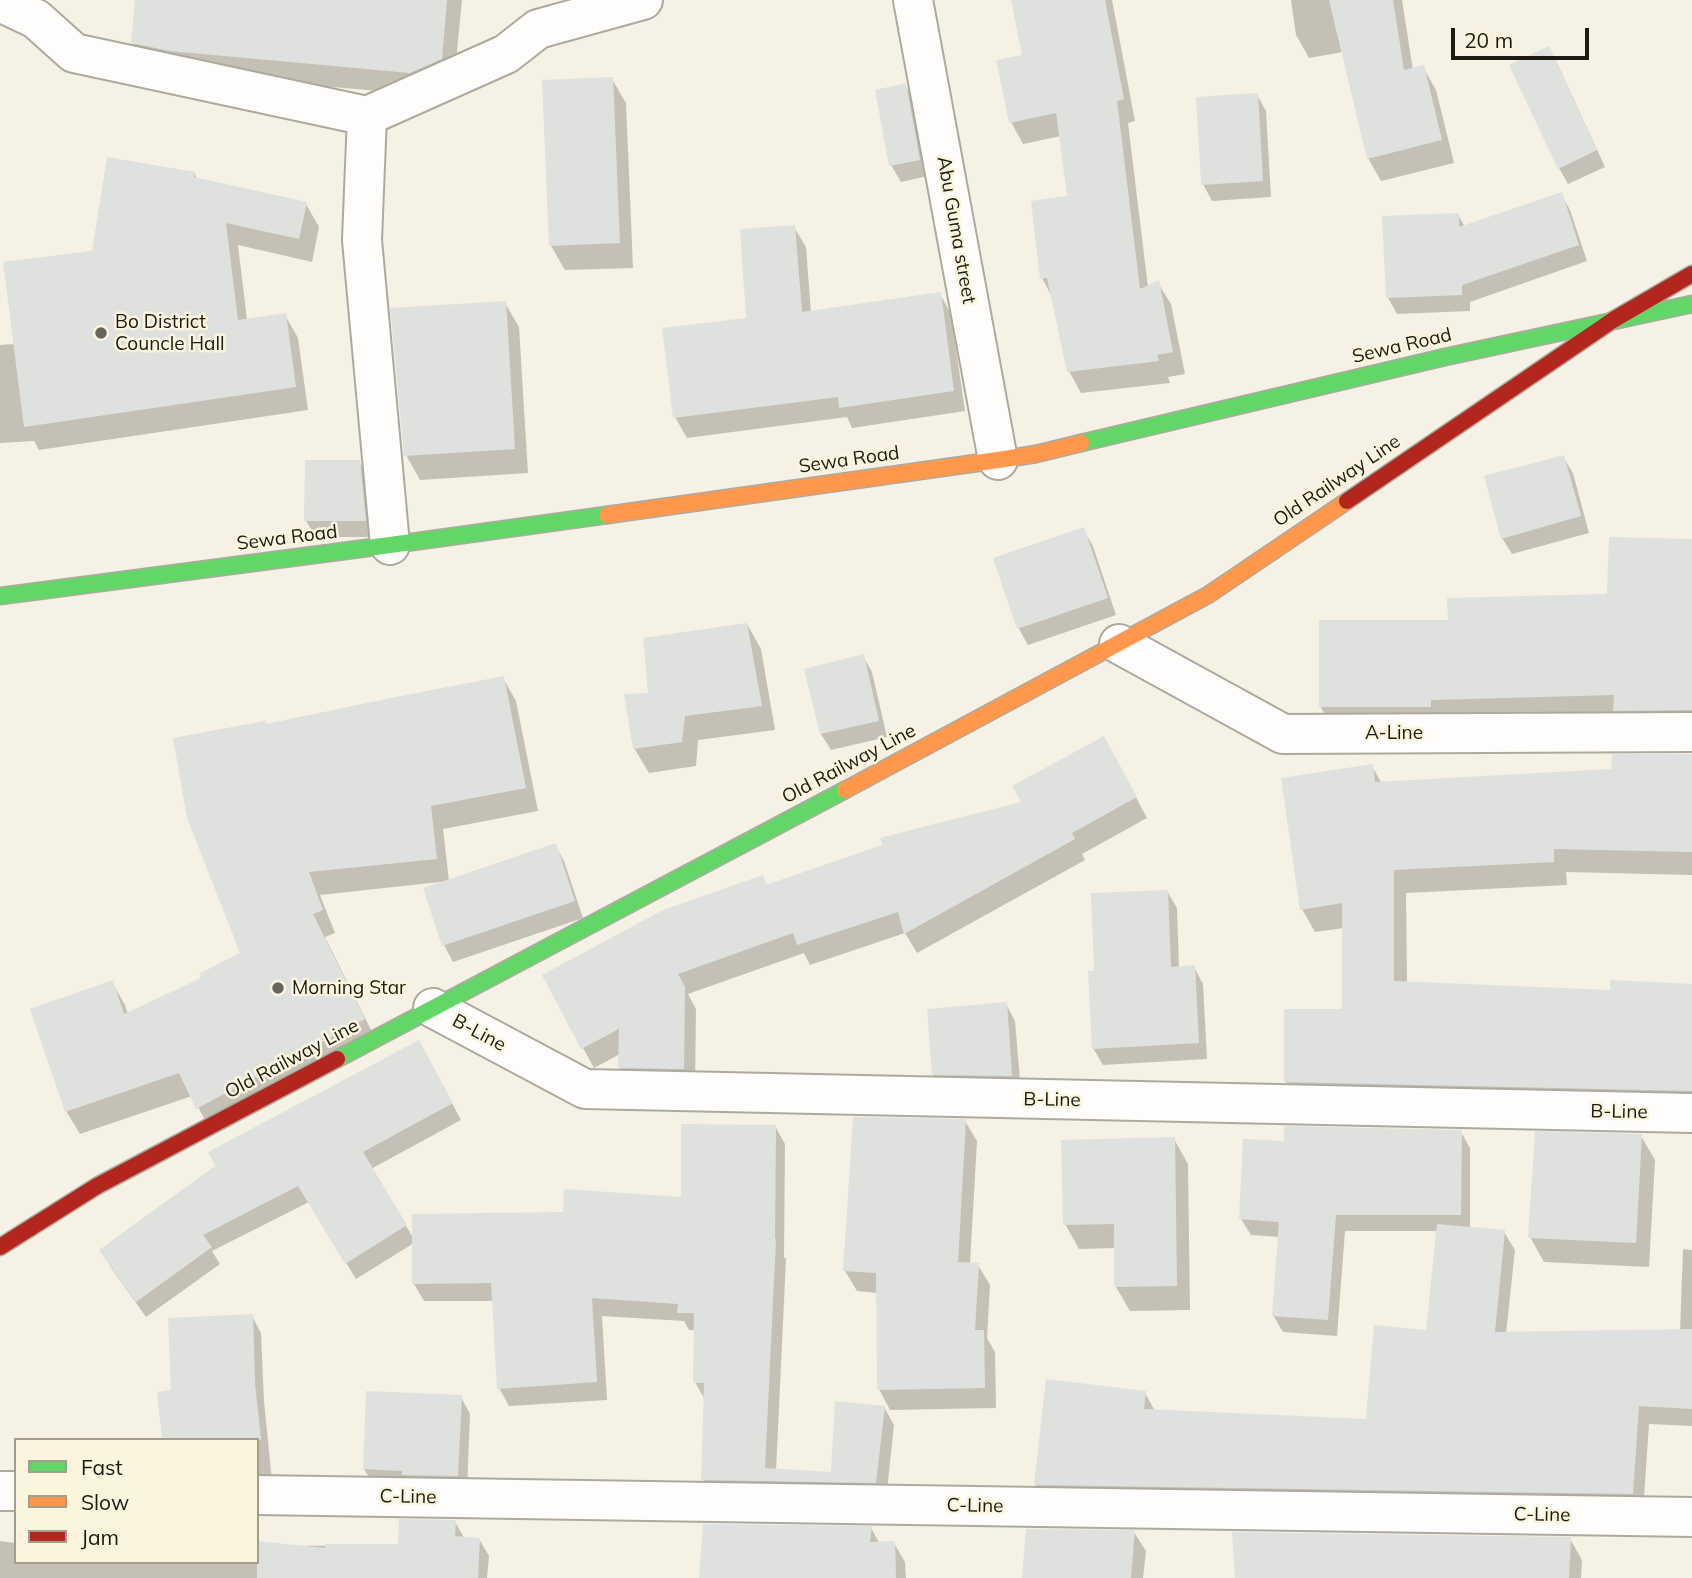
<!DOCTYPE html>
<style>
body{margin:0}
#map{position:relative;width:1692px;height:1578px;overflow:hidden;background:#f5f1e4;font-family:Mulish,sans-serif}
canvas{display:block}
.legend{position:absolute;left:14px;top:1438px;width:245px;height:126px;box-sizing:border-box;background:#fbf5de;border:2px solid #a29d8c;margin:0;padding:9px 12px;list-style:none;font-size:21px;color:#1c1a12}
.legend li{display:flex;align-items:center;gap:14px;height:35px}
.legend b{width:35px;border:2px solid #a29d8c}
.scale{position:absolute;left:1451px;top:28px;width:138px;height:32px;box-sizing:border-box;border:4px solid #1c1a12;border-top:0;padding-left:9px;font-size:21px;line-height:24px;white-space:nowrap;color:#1c1a12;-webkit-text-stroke:5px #fbf5de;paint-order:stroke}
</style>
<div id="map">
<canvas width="1692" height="1578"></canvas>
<ul class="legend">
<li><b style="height:9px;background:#63d668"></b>Fast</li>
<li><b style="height:9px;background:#ff974d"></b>Slow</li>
<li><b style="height:9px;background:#b3261e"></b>Jam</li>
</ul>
<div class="scale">20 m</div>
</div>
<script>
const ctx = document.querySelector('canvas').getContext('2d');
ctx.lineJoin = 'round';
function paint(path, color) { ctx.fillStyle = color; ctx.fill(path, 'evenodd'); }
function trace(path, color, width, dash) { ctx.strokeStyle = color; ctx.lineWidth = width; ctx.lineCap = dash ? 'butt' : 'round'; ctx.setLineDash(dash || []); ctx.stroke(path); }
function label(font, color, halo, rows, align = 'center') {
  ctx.font = font + ' Mulish,sans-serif'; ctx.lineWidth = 5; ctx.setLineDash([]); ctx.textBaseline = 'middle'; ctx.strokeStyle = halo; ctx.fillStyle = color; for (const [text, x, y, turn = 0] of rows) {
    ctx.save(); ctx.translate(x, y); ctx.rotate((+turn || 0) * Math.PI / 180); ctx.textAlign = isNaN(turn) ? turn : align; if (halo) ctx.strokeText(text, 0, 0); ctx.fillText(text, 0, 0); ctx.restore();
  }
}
paint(new Path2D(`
 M137,0H462L454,82L424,95L184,74L146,66L133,43Z
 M1013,0H1112L1135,121L1128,123L1148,287L1158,283L1171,304L1185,374L1168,377L1170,383L1081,393L1069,371L1052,297L1042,278L1069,198L1061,136L1023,144L1011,122L1024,56Z
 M1291,0H1402L1413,70L1423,67L1436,90L1454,163L1381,181L1368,158L1343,52L1309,58L1296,35Z
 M1548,49L1558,65L1605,167L1568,184L1559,168Z
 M612,79L626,103L633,268L565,270L551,246L544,82Z
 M905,85L915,102L928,176L901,182L891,165Z
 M1257,95L1266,111L1271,197L1212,201L1203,184Z
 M194,173L198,180L306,204L319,227L312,262L238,245L247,320L285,315L298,338L308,410L39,450L34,441L0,443V345L15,344L93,253Z
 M1561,194L1570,210L1587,261L1470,302V311L1397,314L1388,298L1458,215L1465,227Z
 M794,227L806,247L811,313L940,294L951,314L965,411L852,428L847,417L687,438L675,417L748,319Z
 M505,303L519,327L528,473L420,480L406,455Z
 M1563,457L1573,473L1589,533L1512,554L1502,538Z
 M359,461L369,478L374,537H316L306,521Z
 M1083,529L1093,546L1116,615L1028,645L1019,629L995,560Z
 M1692,541V733L1334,730L1320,706L1449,621L1609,595Z
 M747,624L761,649L775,730L698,740L696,766L649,773L634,748L650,695Z
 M863,656L872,672L887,737L831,750L821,734L806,670Z
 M503,678L516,701L538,811L443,829L449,881L555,845L564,861L583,918L453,962L444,945L425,889L440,884V882L320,895L335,933L325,937L377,1042L211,1131L192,1096L80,1134L66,1111L112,982L125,1005L128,1014L203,979L242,954L266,726Z
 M1692,756V875L1566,872L1567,885L1406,893L1407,983L1611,992L1692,986V1114L1299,1105L1286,1082L1344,1011V928L1315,932L1302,909L1372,766L1382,784L1613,771Z
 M1115,758L1147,818L1082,854L1085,860L917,953L905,933L810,965L804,953L688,994L696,1009L695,1089L632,1088L620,1067V1054L594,1068L583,1048L762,877L768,887L1023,804Z
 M1167,891L1177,908L1179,968L1194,967L1203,984L1207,1059L1103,1065L1093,1048L1096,973Z
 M1006,1004L1015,1021L1021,1092L943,1091L933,1074Z
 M428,1058L461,1120L371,1169L414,1239L565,1214L683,1199L775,1126L785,1144L784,1257L786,1259L776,1471L832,1474L884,1407L894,1425L886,1500L713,1497L703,1479L705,1400L695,1382V1330H689L684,1321L602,1316L607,1400L509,1406L499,1388L494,1301H424L414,1284V1243L356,1279L309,1202L212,1251L220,1264L146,1317L110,1266L101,1250Z
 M965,1121L977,1141L970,1264L978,1265L990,1285L987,1338L995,1352L996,1408L890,1410L879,1389L878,1293L857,1291L845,1271Z
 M1461,1132L1470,1148V1229L1504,1232L1515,1250L1506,1334L1680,1331L1683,1249L1692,1250V1426L1649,1424L1643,1512L1046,1503L1036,1485L1145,1393L1155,1411L1368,1421L1427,1332L1438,1231H1345L1337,1336L1283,1332L1273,1315L1279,1237L1251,1235L1241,1219L1286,1143Z
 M1641,1136L1655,1160L1649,1267L1544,1262L1530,1237Z
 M1174,1139L1188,1164L1190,1310L1130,1311L1116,1287V1248L1079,1249L1065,1224Z
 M252,1316L261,1333L264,1401L272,1481L257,1482V1440L173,1392Z
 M461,1397L470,1414L467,1492L374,1485L364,1469Z
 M455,1522L465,1539H479L489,1556L487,1578H0V1541L16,1543V1562H257L293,1546L400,1545Z
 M871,1528L880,1544L894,1543L905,1562L906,1578H701Z
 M1134,1532L1146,1551L1143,1578H1023Z
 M1570,1539L1582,1560L1581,1578H1236Z`), '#0003');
paint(new Path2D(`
 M135,0H447L442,59L410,73L170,51L131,43Z
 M1011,0H1105L1124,99L1117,101L1140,289L1159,280L1173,352L1157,355L1159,361L1067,372L1047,278L1040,279L1031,201L1067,196L1056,113L1009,123L996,60L1022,55Z
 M1329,0H1393L1404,70L1424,65L1442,140L1367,159Z
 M1549,46L1597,150L1558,169L1509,65Z
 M613,77L620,243L549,246L542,80Z
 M906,83L920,160L889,166L875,90Z
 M1258,93L1263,181L1201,185L1196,97Z
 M107,157L195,172L194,177L307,202L299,239L226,223L238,320L286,313L296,387L24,427L3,262L92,251Z
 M1562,192L1579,245L1462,285V295L1386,298L1382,216L1459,213V227Z
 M795,225L802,312L941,292L954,391L839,408L838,397L673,418L662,328L746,318L740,229Z
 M506,301L515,449L404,456L390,308Z
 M1564,455L1581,516L1501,539L1484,476Z
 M305,460H360L366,521H304Z
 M1084,527L1108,598L1017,629L993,558Z
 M1609,537L1692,539V710L1613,711L1614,695L1431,700V707H1319V620H1448L1447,598L1607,594Z
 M747,623L762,706L685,716L682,742L633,749L624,694L648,693L643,638Z
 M864,654L879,721L820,734L804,669Z
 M504,676L526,788L431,806L437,859L309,872L323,910L313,914L365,1019L196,1109L179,1073L65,1112L30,1009L113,980L124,1014L201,978L199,974L240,953L187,818L173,738L265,721L266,724L396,697Z
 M1104,736L1137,797L1072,833L1075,839L904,934L898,912L797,945L793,933L678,974L685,987L684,1069L618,1068L619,1029L581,1049L542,975L663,910L763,875L766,885L882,845L880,838L1021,802L1012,786Z
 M1612,754H1692V852L1554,849V862L1394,870V981L1610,990V980L1692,984V1091L1284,1082V1009H1342V903L1300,910L1281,778L1373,764L1375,782L1611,769Z
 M556,843L575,901L442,946L423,888Z
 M1168,890L1171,967L1195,965L1199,1043L1092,1049L1088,971H1094L1091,893Z
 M1007,1002L1012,1076L932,1075L927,1009Z
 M419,1040L453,1103L363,1152L407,1225L345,1264L298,1186L203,1235L212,1247L136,1302L99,1250L215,1166L208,1152Z
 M853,1117L966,1119L958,1262L979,1263L975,1330H984L985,1388L877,1390L876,1273L843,1271Z
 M681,1124L776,1125L775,1239H776L765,1468L831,1472L835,1401L885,1406L876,1483L701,1480L704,1383H693L694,1313H677L678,1304L592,1298L597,1382L497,1389L491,1283L412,1284V1214L563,1212L564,1189L681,1197Z
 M1284,1126L1462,1130L1461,1215H1336L1328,1320L1272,1316L1279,1222L1239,1219L1243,1139L1284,1141Z
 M1535,1131L1642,1134L1636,1243L1528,1238Z
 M1175,1137L1177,1286L1114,1287V1224L1063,1225L1061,1140Z
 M1437,1224L1505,1230L1495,1332L1692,1329V1409L1639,1406L1633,1494L1034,1485L1046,1379L1146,1391L1144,1409L1366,1419L1374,1325L1426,1330Z
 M253,1314L255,1383L261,1440H162L157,1392L171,1390L168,1318Z
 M366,1391L462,1395L458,1476L402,1475V1471L363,1469Z
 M399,1519L456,1520L455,1536L480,1538L478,1578H257V1541L325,1548V1544H398Z
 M703,1524L872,1526L870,1542L895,1541L896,1578H699Z
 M1026,1529L1135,1530L1131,1578H1022Z
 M1232,1532L1571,1537L1569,1578H1235Z`), '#dfe1df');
const street = new Path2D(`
 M913,0L998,460
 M0,2L36,19L74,53L367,116
 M390,545L362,240L367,116L506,54L538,29L643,0
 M1119,644L1283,734L1692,732
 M433,1008L585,1089L1692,1113
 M0,1491H16
 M257,1495L1692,1517`);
const fast = new Path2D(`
 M1081,443L1445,357L1692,304
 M0,596L390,545L607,515
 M337,1059L845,790`);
const slow = new Path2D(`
 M607,515L998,460L1036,454L1081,443
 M845,790L1208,595L1347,501`);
const jam = new Path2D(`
 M1347,501L1613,320L1692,274
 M0,1247L97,1186L337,1059`);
trace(street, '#acaa9f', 42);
trace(fast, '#acaa9f', 19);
trace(slow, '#acaa9f', 19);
trace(jam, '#acaa9f', 19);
trace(street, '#fefdfb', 38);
trace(fast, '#63d668', 16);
trace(slow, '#ff974d', 16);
trace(jam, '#b3261e', 16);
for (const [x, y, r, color] of [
 [101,333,7,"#68655c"],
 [278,988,7,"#68655c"]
]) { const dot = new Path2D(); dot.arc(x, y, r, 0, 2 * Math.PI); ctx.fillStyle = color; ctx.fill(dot); trace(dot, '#fbf5de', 2.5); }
label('19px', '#1c1a12', '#fbf5de', [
 ["Abu Guma street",956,230,80],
 ["Sewa Road",1402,346,-13],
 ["Sewa Road",849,460,-8],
 ["Old Railway Line",1337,481,-34],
 ["Sewa Road",287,538,-7],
 ["A-Line",1394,733],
 ["Old Railway Line",849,764,-28],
 ["B-Line",479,1033,28],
 ["Old Railway Line",292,1059,-28],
 ["B-Line",1052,1100,1],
 ["B-Line",1619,1112,1],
 ["C-Line",408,1497,1],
 ["C-Line",975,1506,1],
 ["C-Line",1542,1515,1]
]);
label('19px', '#1c1a12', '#fbf5de', [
 ["Bo District",115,322],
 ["Councle Hall",115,344],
 ["Morning Star",292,988]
], 'left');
</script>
